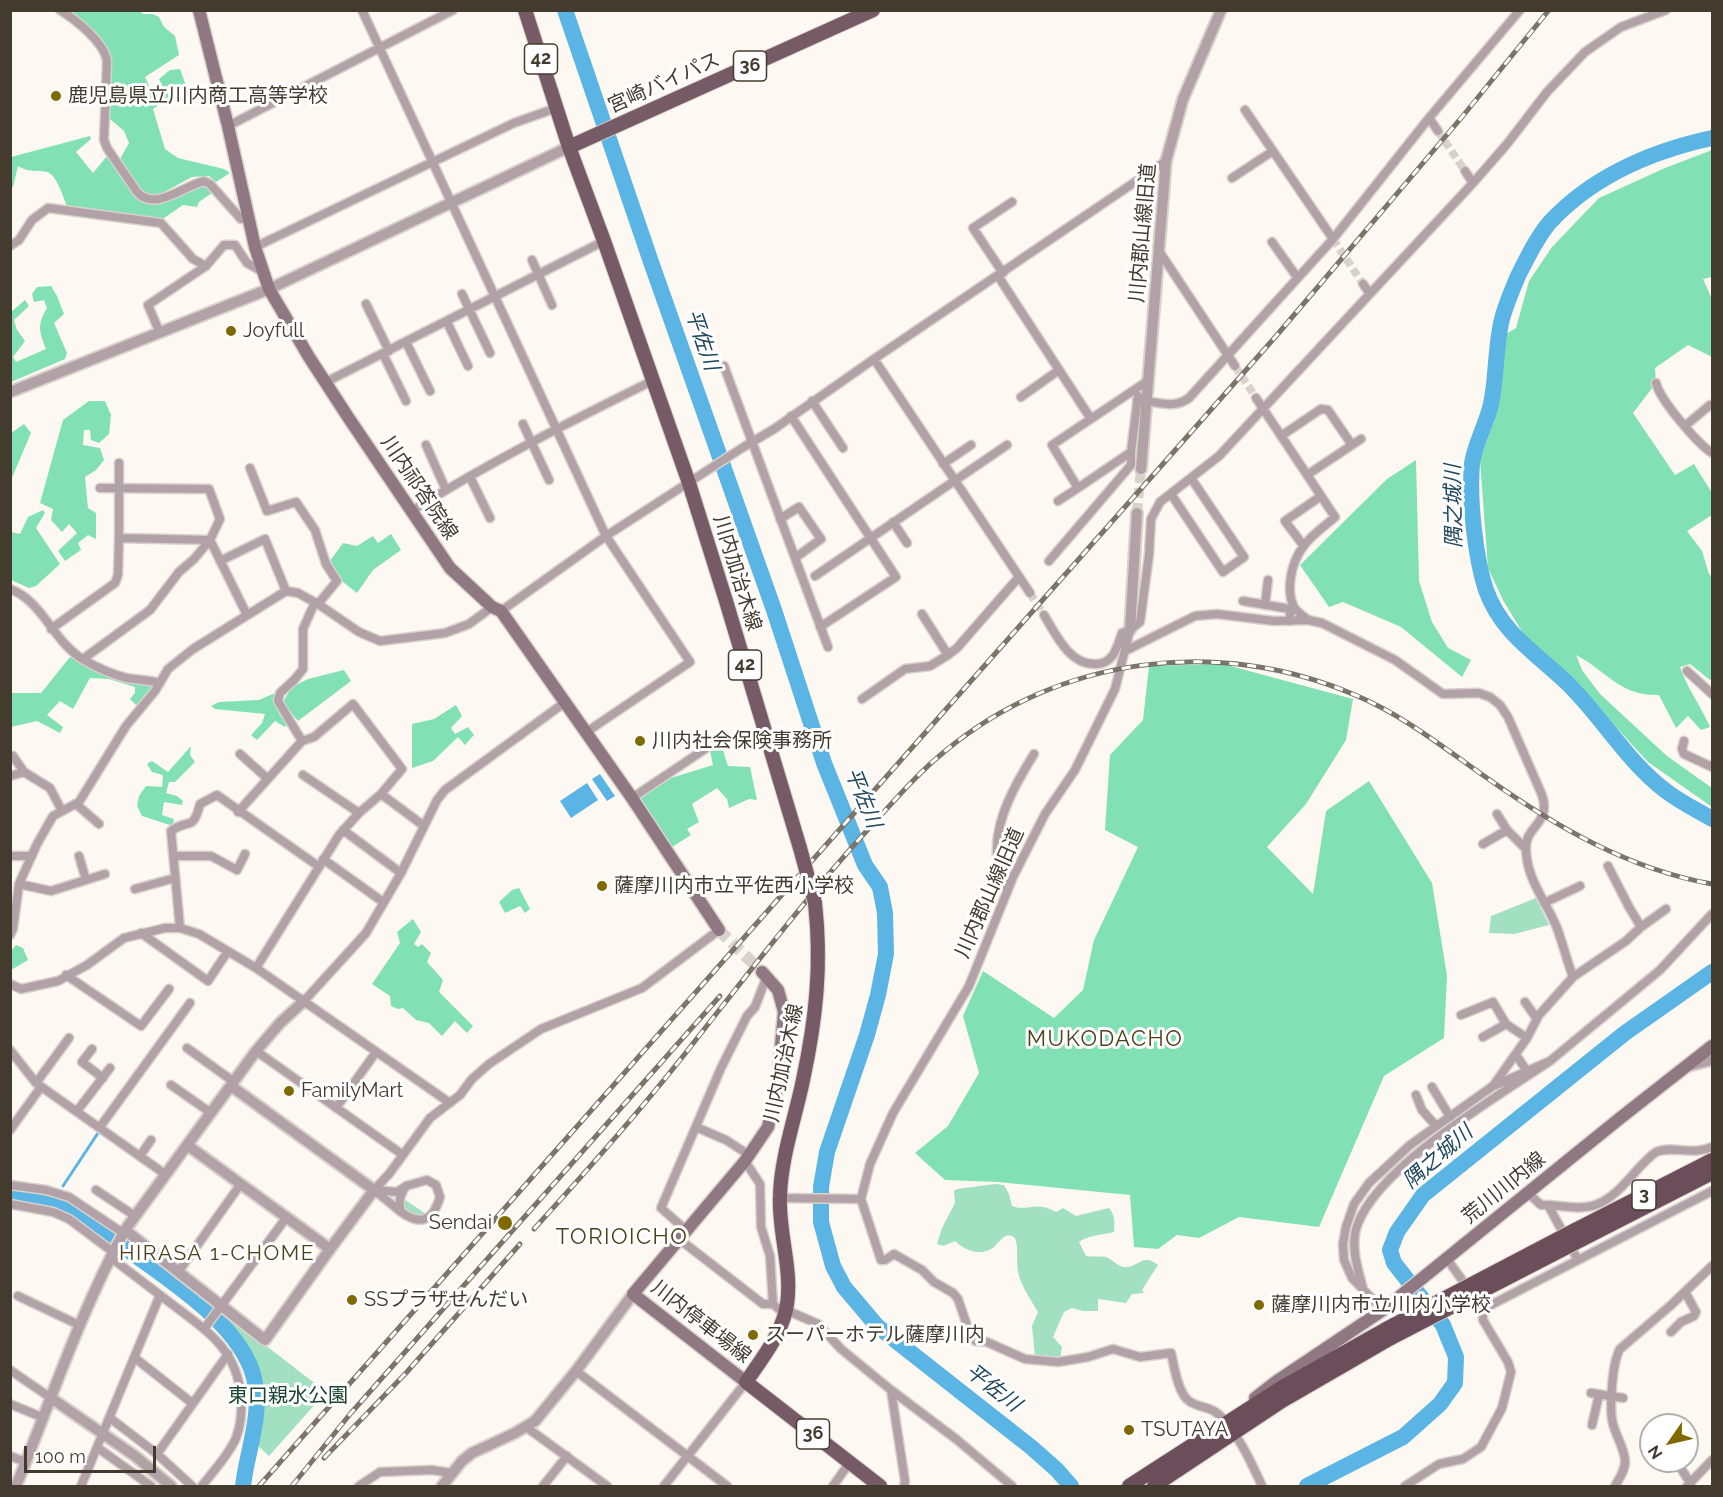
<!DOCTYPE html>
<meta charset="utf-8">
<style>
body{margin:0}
#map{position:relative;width:1723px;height:1497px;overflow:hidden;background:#fdf8f2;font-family:Raleway,sans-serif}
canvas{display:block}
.frame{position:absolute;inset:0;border:12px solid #443b2f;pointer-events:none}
.north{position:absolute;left:1639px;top:1413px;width:60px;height:60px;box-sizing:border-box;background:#fff;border:2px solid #b4b1ac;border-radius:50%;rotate:236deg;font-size:16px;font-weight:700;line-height:24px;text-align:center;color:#443b2f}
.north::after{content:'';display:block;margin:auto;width:21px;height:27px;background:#816901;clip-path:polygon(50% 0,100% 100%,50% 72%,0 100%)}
.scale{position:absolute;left:24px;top:1446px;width:132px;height:27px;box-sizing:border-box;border:3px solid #443b2f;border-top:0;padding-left:8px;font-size:18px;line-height:21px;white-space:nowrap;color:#443b2f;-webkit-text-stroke:4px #fff;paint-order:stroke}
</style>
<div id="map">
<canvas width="1723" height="1497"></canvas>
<div class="frame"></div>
<div class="north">N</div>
<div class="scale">100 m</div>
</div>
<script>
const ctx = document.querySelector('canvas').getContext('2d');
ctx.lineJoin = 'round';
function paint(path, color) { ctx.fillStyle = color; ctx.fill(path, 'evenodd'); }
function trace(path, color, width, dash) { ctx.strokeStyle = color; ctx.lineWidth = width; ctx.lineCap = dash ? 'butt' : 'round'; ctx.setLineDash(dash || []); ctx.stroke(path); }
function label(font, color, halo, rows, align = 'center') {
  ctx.font = font + ' Raleway,"Noto Sans JP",sans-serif'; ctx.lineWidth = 6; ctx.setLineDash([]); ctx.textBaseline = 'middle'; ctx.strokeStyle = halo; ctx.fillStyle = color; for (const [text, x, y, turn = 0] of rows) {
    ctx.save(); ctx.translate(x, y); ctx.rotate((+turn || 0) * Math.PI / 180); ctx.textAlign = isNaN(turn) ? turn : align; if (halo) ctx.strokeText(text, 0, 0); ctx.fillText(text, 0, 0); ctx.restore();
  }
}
paint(new Path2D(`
 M1536,898L1549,925L1514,934L1489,933L1491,916Z
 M995,1184L1004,1185L1009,1194L1012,1206C1028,1212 1036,1200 1056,1212L1063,1208L1076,1216L1109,1208C1115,1215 1115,1223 1114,1232C1103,1235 1088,1235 1079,1242L1086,1256C1093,1257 1100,1256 1106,1257C1112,1259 1116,1265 1123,1267C1139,1269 1141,1252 1158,1265L1142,1290L1144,1293L1132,1294L1126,1303L1098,1299V1311H1083L1072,1308L1064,1312L1053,1337L1062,1347L1060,1359L1035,1357L1032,1326L1038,1312C1031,1300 1021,1286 1018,1272C1016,1260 1019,1250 1015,1238C1012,1236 1010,1234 1006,1236C1000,1238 997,1246 991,1249C979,1256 964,1250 955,1241L943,1246L937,1244L942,1228L955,1203L954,1191L957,1189Z
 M404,1199L426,1214C414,1219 403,1212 404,1199Z
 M225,1314L326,1392L269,1456L256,1444C264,1389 263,1357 220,1317Z`), '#a1e0c1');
paint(new Path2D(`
 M67,11H140L143,14H153L159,17L164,27L175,36L179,55L145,77L152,92L163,87L159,79L170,70L180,69L189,94L167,106L164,102L153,109L165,149L178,158L224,169L230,173L216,182L209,176L192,177L157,196L148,195L141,190L120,159L129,143L124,131L110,119L111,60C107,38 83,25 67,11Z
 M90,136L91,139L76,152L93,173L107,156C144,211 139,213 202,186L208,188L212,193L199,202L197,207L183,205L164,218L136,217L67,206C63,197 57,175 47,172C35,169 32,174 18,166L13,187L11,188V157Z
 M1712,150V277L1703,279L1712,299V357L1688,345L1655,368L1656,383L1633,413L1675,475L1694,464L1712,493V515L1687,531L1702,551L1709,574L1712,577V678L1710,680L1690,664L1680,667C1687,688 1701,706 1710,727L1701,730L1688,716L1676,728L1659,695C1619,696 1607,671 1576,655L1582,670L1600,694L1667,756L1712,788V807L1648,762L1595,704L1523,633L1504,602L1488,568L1480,460L1494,422L1501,385L1506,334L1516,328L1529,281L1552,247L1599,198L1665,168Z
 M51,286L57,296L64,314L54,323L67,353L65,359L11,382V312L25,300L29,306L14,320L17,330L25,341L13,357L16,362L46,349C39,331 37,325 47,308L44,300L34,302L32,294L37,287Z
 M89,401H105L111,415L109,434L99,443L91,440L90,430H84L83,445L100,448L104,460L96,470L85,477L88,508L96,513V539L88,535L78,543L81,550L65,561L58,551L77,533L69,524L62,532L51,520L53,509L40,503L63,420Z
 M24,424L31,433L11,480V433Z
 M1416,460L1419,581L1432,622L1448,648L1471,660L1462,677L1401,627L1343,602L1329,607L1300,565L1387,479Z
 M43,510L45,513L36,528L60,564L36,586L29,588L11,580V532L20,534L28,517Z
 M391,534L401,550L373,570L357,593L343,582L330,561L343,543L357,546L373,536L378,543Z
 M70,657C96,672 124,681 154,686L137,706L130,699L135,693V687L109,679L90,678L73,709L60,701L47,715L63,727L60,733L37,721L11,727L10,693H41Z
 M1223,664L1353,699L1346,740L1306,804L1267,847L1313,894L1326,811L1369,781L1432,883L1447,976L1444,1038L1384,1076L1319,1227L1239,1217L1199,1238L1177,1235L1158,1249L1134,1247L1130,1195L998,1182L945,1180L915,1153L948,1126L979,1073L963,1016L983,971L1054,1018L1083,990L1094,940L1138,847L1105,830L1110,755L1143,720L1149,666Z
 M344,670L351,681L298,721L286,707L284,700L292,687L308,679Z
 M275,693L279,714L287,724L285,727L275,721L257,740L251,735L262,723L265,714L215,709L211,706L219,702L259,700Z
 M456,705L462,716L451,728L455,734L468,727L474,735L465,745L458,737L433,761L412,768V724L434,719Z
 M191,746L190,755L195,762L175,782H169L166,793L177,796L183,801L182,805L164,802L162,815L174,819L173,826L142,816L137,806L139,796L146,786L162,787L163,775L152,772L147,764L152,761L168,772Z
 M722,747L728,766L750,767L757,800L749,799L729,808L727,799L717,788L692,804L699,822L687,829L691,835L672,847L640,798L671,778L713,765L710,751Z
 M519,888L530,909L525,913L520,906L505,913L499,902L512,890Z
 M413,919L421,932L414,944L418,947L422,944L431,953L427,962L443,980L439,992L473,1026L467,1033L455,1021L442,1036L429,1023L416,1020L403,1008L398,1009L391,1006L390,996L372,984L400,943L397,932Z
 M16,945L23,948L28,960L11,970V951Z`), '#81e1b5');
paint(new Path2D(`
 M600,774L615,796L607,801L592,779Z
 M587,783L598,800L571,818L560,801Z`), '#5ab5e4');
trace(new Path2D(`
 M63,1186L98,1133
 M51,1203L56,1195`), '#5ab5e4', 3);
trace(new Path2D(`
 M565,10L651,262L774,610L824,763L865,865L880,887L885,913L886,954L878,995L867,1035L827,1152L821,1187V1222L833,1266L844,1287L877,1326L1031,1447L1057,1470L1071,1486
 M1712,138C1652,151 1594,175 1550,222C1537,237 1527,258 1518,276C1512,290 1506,304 1502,319C1495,347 1497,376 1491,404C1487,423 1474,446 1472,464C1469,499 1475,557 1486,590C1501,632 1534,652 1565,681C1601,715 1626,761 1666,791C1680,802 1697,810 1712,819
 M10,1194C33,1198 56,1202 77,1212C94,1220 109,1236 124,1247C167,1279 241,1324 254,1378C263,1415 247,1450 243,1486
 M1307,1486L1403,1437L1440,1404L1455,1383L1456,1357L1443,1325L1394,1263L1390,1250L1397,1232L1423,1195L1625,1033L1712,972`), '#5ab5e4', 16);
trace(new Path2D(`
 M1438,131L1465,171
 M1333,239L1363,284
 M1235,366L1256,398
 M1030,593L1044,615`), '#d8d2cb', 8, [8, 4]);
trace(new Path2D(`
 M1137,513L1141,469`), '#d8d2cb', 10, [10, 5]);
trace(new Path2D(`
 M719,930L762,972`), '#d8d2cb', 12, [12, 6]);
const minor = new Path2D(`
 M60,10C76,20 104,42 107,61L104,140L107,148L137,192C155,212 183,186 204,181L210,184L241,219L248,217
 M362,10L606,536L690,662L585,733
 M1245,110L1333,239
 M1429,118L1438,131
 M228,126L453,10
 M1465,171L1473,183
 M1232,178L1273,151
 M1272,242L1297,277
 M10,246L19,240L32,220L48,208L161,223L193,259L206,266
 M255,247L514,123L556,108
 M1159,251L1235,366
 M532,260L552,305
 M1003,273L973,228L1012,202
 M998,276L1091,419
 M1363,284L1370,294
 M462,294L490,353
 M366,304L389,351
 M447,322L468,366
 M160,333L148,305L206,266L224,245H235L247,263L263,272
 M406,342L430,391
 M383,354L406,401
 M874,359L1030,593
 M724,366L828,647
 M326,382L604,241
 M1656,383C1660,400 1697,443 1712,453
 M1021,397L1059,370
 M1256,398L1335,517C1325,526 1310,536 1303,547C1292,561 1285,590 1294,607C1297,612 1303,616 1308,620
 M1137,400C1156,401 1173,410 1189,398L1333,239L1429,118L1520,10
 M812,401L843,448
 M791,416L896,577L820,627
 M523,424L549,480
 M1685,426L1710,405
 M1281,436L1321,409L1328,410L1352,445
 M426,445L446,490
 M943,464L971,445
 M250,468L267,511L296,502L315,530L326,564L337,581L318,604
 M1307,475L1361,439
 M470,477L490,518
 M100,488L209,489L220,519L210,540L119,538V463
 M1078,488L1131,452L1138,396
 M1171,494L1223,572L1244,557L1191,478
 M1058,501L1078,488L1052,445L1149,380
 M410,512C488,463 571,421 654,380
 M780,519L799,507L821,539L795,558
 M893,522L907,543
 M1303,545L1285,521L1321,496
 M220,561L265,539L286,591
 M1049,561L1131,465V452
 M815,576L1007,445
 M10,589C43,601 53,642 84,660C96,667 114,675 127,678C138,680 149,680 160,683
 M1243,601L1290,609V621
 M1265,605L1268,580
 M501,611L606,536L742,448L774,429L874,359L1166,161
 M922,614L948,655L957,648L1018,578
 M1044,615C1056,635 1070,666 1097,664C1114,663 1117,647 1122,633L1130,630L1140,622L1149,555L1151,519L1160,502L1219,456L1473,183L1507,144L1547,92L1585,52L1621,27L1666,10
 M51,629L115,583L118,575L119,538
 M1125,651L1195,616L1217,614L1274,621L1308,620L1322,623L1395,660L1443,694L1479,693L1490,697L1500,705L1508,717L1542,795C1552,824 1524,826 1526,850C1527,880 1546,901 1557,928C1563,944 1567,961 1573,977L1539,1015L1527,1038L1493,1086L1410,1145L1369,1183L1354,1204L1346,1227L1343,1244L1344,1260L1352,1278L1383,1310
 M83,659L150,610L179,572L194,559L210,540L247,615
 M1687,671L1712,694
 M862,699L905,669L930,666L948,655
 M302,741L278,701L280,693L295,679L303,669V629L315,602
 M1684,741L1682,749L1684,754L1712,767
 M240,754L268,779
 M13,756L24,772L50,788L62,811
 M303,775L359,813
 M10,776L24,772
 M381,794L424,826
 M632,798L708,747
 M76,804L99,824
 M238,812L302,741L314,737L353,704L402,769L381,794L359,813L339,835L256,968
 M1497,814L1507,830L1525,848
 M343,830L401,873
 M1483,844L1507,830
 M10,856H32
 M79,856L86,880
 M174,856H211L237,870L245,854
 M323,859L383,902
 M1608,866L1629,907L1641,927
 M19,884L51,891L105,874
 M135,889L175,878
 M1007,892C1004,881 997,867 997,855C995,819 1016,783 1034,754
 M1544,903L1580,886
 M180,928L171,831C189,818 193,832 200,804L217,795L318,866
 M141,933L208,981L228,951
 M10,935L13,929L19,884L37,844L53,816L79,802L126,726L155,691L168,669L193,649L286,591L298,593L318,604L359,632L380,641L445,633L469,624L492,607
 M66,975L141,1026L169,989
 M1573,977L1626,941L1641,927L1666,909
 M10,984L21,989L58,981L87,965L124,938L165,928H180L199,934L256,968L450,1103
 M305,1000L366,933L401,873L437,800L445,790L564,703
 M1525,1002L1537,1019
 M1461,1015L1493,1002L1506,1024
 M1483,1037L1506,1024L1527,1038
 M187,1048L234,1082
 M92,1049L82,1062L103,1078
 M10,1050L36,1083L165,1174
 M256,1051L403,1155
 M1516,1055L1527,1071
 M1550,1061L1660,970L1712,914
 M36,1083L69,1038
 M171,1085L211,1113
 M1432,1087L1450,1117
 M1416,1095L1422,1110L1436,1126
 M336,1108L376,1052
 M77,1111L110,1068
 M100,1127L190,1003
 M696,1127L726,1140L749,1155
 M10,1130L41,1087
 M140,1156L151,1140
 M745,1161L760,1184L761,1227L770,1256L773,1304
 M10,1185L46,1190L69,1197L123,1233
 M96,1190L135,1216
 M374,1190L389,1174L430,1118L460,1095L472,1079L489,1064L541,1029L642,988L719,930
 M1529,1194L1541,1205H1548L1578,1260
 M780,1198L861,1199
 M861,1199L870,1164L893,1113L969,986L1013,877L1045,814L1075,770L1115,689L1130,630
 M861,1199L881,1260H885L894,1254L922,1270L934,1282L953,1293L958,1299L971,1337L975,1341L987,1342L1025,1359L1058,1362L1088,1357L1113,1349L1140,1357L1171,1353C1174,1365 1178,1394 1189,1401C1202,1410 1211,1404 1225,1421C1241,1440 1252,1464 1262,1486
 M10,1204L53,1212L69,1219L113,1252
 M1548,1205C1563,1206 1581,1210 1595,1205C1620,1197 1635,1167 1656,1152C1674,1145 1691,1156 1712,1147
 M401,1212L374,1190L397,1192L406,1186L427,1180L436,1185L440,1197C433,1221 421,1226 401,1212C398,1201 400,1195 406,1186
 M687,1231L661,1208L721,1068L747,1016L755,1007L767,976
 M679,1239L763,1304H773L785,1314
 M110,1257C131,1273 152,1289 173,1305C207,1331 237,1349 241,1397C242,1410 241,1425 236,1438C229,1455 213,1471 202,1486
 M179,1271L240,1185
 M1363,1289C1358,1269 1350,1246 1357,1226C1377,1167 1498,1096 1550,1061L1496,1085
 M18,1296L79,1325
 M1483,1309L1712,1191
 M786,1310L818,1324L841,1349L891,1390L956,1439L1012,1486
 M204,1329L286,1218
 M1671,1332L1681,1322L1694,1316L1696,1312L1685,1292
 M135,1358L192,1403
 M10,1370L51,1398
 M576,1371L727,1486
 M891,1390L905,1481L904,1486
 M1591,1393L1623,1398
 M10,1404L44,1418
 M110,1418L157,1454L192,1486
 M1592,1425L1599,1395
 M526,1427L607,1486
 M98,1448L151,1486
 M157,1454L228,1354
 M10,1456L26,1462
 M1676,1461L1691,1484
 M81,1486L160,1295
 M359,1486L380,1472L432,1470L452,1473
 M543,1486L567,1456
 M664,1486L746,1382
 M833,1486L850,1462
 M1405,1486L1439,1464L1463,1459L1481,1447L1502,1408L1511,1372L1508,1362L1483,1320V1309L1447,1259
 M1615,1486C1619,1479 1626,1469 1625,1460C1624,1448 1616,1436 1613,1424C1609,1409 1612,1363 1620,1349L1670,1306L1712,1266
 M1687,1486L1712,1460`);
const tertiary = new Path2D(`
 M10,392L269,289L569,147
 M1141,469L1166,161L1183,99L1221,10
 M1130,630L1137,513
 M1688,1066L1712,1060
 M187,1145L330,1249
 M125,1230L265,1340L330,1249L374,1190L231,1086
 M51,1398L135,1456L171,1486
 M16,1486C51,1401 80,1312 125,1230L256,1051L280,1023L305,1000
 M442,1486L462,1461L472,1453L515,1433L535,1421L576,1371L633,1294`);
const secondary = new Path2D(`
 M199,10L228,126L255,247L269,289L309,357L348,417L450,568L492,607L501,611L632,798L719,930
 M746,1382L633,1294L745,1161L768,1127L777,1089L784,1012L778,990L762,972
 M1255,1398L1277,1381L1383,1310L1619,1119L1712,1046`);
const primary = new Path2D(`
 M525,10L569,147L604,241L689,483L726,601L800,848
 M569,147L873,10
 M815,903C822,965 816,1019 803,1080C795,1119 781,1157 780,1196C778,1234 794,1272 786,1310C780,1336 761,1360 746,1382L880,1486`);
const trunk = new Path2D(`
 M1575,1230L1712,1160
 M1581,1240L1712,1173
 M1129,1486L1284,1386L1386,1329
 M1154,1486L1282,1401L1391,1338`);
trace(minor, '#d8d2cb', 11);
trace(tertiary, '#d8d2cb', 14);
trace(secondary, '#d8d2cb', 15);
trace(primary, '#d8d2cb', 16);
trace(trunk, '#d8d2cb', 16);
trace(minor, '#b2a2a8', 8);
trace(tertiary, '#b2a2a8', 10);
trace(secondary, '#8f7881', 12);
trace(primary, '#765b66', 14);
trace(trunk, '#6c4e5a', 14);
const rail = new Path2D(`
 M534,1229C592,1165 649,1101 702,1032C757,962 811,892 871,826C895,800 917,774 944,752C1059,656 1218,636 1355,695C1403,715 1444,748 1487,778C1555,826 1628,869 1712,884
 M324,1458L406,1373L520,1244
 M259,1486L1277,335L1462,117L1549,10
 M292,1486L351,1413L720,996`);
trace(rail, '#7c746a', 5);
trace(rail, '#fff', 3, [9]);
const primaryBridge = new Path2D(`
 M800,848L815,903`);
const trunkBridge = new Path2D(`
 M1386,1329L1575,1230
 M1391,1338L1581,1240`);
trace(primaryBridge, '#d8d2cb', 16, []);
trace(trunkBridge, '#d8d2cb', 16, []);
trace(primaryBridge, '#765b66', 14);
trace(trunkBridge, '#6c4e5a', 14);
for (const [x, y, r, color] of [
 [56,96,6,"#816901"],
 [231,331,6,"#816901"],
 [640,741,6,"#816901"],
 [602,886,6,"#816901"],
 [289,1091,6,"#816901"],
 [505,1223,8,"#816901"],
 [352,1300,6,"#816901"],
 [1259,1305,6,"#816901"],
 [753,1335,6,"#816901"],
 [1129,1430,6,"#816901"]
]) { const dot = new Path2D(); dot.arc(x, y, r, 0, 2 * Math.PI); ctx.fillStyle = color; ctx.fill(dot); trace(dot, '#fff', 2); }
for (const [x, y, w] of [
 [541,59,33],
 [750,66,33],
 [745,665,33],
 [1644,1195,24],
 [813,1434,33]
]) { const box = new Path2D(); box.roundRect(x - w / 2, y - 15, w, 30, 4.5); ctx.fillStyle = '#fff'; ctx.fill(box); trace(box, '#443b2f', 1.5); }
label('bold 18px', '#443b2f', null, [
 ["42",541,59],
 ["36",750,66],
 ["42",745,665],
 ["3",1644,1195],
 ["36",813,1434]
]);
label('20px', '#443b2f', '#fff', [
 ["宮崎バイパス",664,83,-24],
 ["川内郡山線旧道",1143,233,-85],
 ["川内祁答院線",419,488,56],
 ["川内加治木線",737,573,73],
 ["川内郡山線旧道",990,893,-66],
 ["川内加治木線",784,1063,-78],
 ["荒川川内線",1504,1188,-39],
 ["川内停車場線",701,1322,38]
]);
label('20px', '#443b2f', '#fff', [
 ["鹿児島県立川内商工高等学校",68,96],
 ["Joyfull",243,331],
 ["川内社会保険事務所",652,741],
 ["薩摩川内市立平佐西小学校",614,886],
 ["FamilyMart",301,1091],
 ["Sendai",492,1223,"right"],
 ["SSプラザせんだい",364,1300],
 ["薩摩川内市立川内小学校",1271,1305],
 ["スーパーホテル薩摩川内",765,1335],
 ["TSUTAYA",1141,1430]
], 'left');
label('20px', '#1b4432', '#fff', [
 ["東口親水公園",288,1396]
]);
label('italic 21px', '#21485d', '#fff', [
 ["平佐川",702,340,71],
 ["隅之城川",1454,506,-91],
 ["平佐川",863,798,68],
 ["隅之城川",1438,1157,-41],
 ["平佐川",993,1388,38]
]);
ctx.letterSpacing = '1.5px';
label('21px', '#4d4119', '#fff', [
 ["HIRASA 1-CHOME",217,1254]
]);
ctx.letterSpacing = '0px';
ctx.letterSpacing = '1.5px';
label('22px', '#4d4119', '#fff', [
 ["MUKODACHO",1105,1039],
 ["TORIOICHO",622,1237]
]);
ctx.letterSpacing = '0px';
</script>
